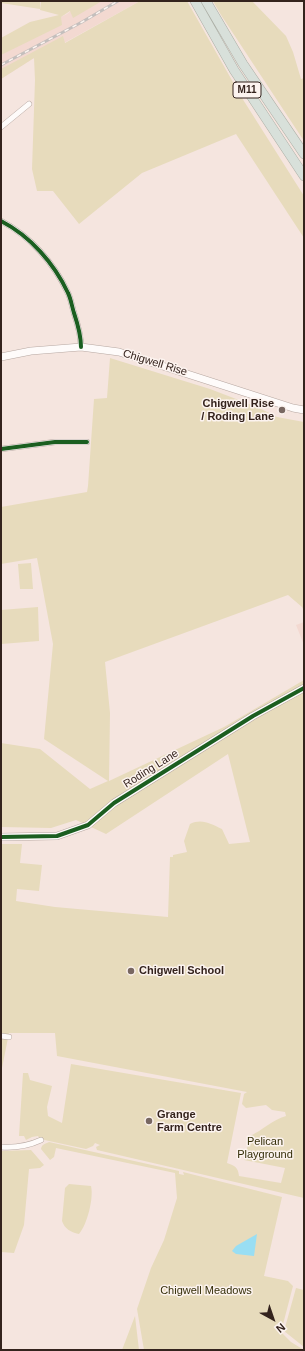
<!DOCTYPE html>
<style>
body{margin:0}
#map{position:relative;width:305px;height:1351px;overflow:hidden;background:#f5e5df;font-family:Arial,sans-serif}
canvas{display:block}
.frame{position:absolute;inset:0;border:2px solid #34231d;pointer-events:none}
.north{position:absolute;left:253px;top:1299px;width:40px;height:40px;-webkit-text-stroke:3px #fcf3ef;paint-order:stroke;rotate:140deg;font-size:11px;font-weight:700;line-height:16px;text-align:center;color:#34231d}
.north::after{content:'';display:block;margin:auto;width:14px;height:18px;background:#34231d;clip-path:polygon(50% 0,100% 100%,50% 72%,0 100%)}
</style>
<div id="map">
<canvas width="305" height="1351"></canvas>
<div class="frame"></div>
<div class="north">N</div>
</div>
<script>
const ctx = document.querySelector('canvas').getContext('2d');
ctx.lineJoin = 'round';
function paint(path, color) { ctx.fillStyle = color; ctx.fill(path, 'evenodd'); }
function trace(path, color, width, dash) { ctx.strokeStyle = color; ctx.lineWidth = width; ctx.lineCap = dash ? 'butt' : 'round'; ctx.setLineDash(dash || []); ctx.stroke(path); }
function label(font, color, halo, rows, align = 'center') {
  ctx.font = font + ' Arial,sans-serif'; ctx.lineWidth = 3; ctx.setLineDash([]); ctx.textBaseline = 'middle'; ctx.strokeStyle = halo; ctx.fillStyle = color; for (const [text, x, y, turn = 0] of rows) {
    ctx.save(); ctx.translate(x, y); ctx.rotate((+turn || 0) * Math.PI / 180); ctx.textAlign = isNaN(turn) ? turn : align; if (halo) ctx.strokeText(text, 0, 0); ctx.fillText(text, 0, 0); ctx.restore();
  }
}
paint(new Path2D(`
 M82,1H140L64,43L34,58L1,79V45L67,14Z
 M304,622V645L296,625Z`), '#f3d9d1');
paint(new Path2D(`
 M1,1H40V9L1,3Z
 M41,1H102L73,18L70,11L61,17L62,25L1,55V38L30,22L59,15L40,10Z
 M140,1H187L242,98L304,196V238L236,134L142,173L79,224L53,191H37L32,169L35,80L34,58L1,79V69L63,36L65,43Z
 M213,1H252L286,36L293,52L301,79L304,78V141L221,15Z
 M110,358L210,389L257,407L277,417L304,422V611L302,607L288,595L105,662L110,713L109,781L224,727L304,680V1198L97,1150L96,1147L100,1145L95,1143L93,1146L86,1149L40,1139L38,1136L32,1137L26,1140L24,1136H19L23,1073H28L30,1080L52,1086L47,1107L48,1116L62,1123L71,1064L241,1093L227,1163C235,1166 238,1167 239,1176L281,1183L285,1168L244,1160L250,1136C263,1130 272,1120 286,1116L285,1112L272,1110L266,1105L246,1108L242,1104L244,1094L247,1092L57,1056L55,1033H9L1,1073V844H22L20,863L42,865L39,891L17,889L16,901L55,907L168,917L170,857H173V855L187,852L184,841L190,824C202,818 211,824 222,829L229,844L250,842L228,754L106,834L76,820L51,828L1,827V743L40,749L90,789L108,781L44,739L53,644L37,558L1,564V507L87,492L88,486L94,399L107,398Z
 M31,563L33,589H20L18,564Z
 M38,607L39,641L1,644V610Z
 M49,1142L179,1171V1174L184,1175L183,1172L282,1197L264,1276L288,1281L293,1286L281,1332L291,1342L304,1350H144L137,1309L151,1268L164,1240L177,1198L175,1173L56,1148L54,1157L50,1160L41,1149C42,1144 45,1144 49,1142Z
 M31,1150L44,1165L40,1168L29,1169L24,1225L14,1253L1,1252V1151Z
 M69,1184L91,1186C94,1198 87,1225 79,1234C70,1232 65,1229 62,1221L65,1188Z
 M296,1288L304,1290V1347L284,1331Z
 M135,1316L139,1350H122Z`), '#e7dbbc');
paint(new Path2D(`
 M257,1234L254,1256L236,1254L232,1251L236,1246Z`), '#99def3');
const street = new Path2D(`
 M1,127L29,104
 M1,221C30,236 54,263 68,293C71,299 72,307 74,313C78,325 81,335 81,347
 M1,449L55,442H87
 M1,1036L9,1037
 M1,1147C15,1148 28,1146 41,1140`);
const secondary = new Path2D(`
 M1,357L31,351L81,347L119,352L293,408L304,410
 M1,837L57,836L88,825L114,803L253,716L304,688`);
const highway = new Path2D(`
 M195,1L234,70L304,176
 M206,1L243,64L304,154`);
trace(street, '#b6a7a1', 6);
trace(secondary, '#b6a7a1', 8);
trace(highway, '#abaea5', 10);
trace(street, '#fefbfa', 5);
trace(secondary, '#fefbfa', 7);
trace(highway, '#d8e0da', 9);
const rail = new Path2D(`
 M1,65L82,22L118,1`);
trace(rail, '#c4bfbd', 3);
trace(rail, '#fcf3ef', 1.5, [4.5]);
trace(new Path2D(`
 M1,221C30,236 54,263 68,293C71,299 72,307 74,313C78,325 81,335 81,347
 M1,449L55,442H87
 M1,837L57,836L88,825L114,803L253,716L304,688`), '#1b5e20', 4);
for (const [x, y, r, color] of [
 [282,410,4,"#786761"],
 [131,971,4,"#786761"],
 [149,1121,4,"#786761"]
]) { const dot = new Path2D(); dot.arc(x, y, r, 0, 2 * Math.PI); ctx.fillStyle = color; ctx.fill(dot); trace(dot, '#fcf3ef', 1.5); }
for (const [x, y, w] of [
 [247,90,28]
]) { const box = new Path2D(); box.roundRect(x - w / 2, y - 8, w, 16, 3); ctx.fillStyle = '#fcf3ef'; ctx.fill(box); trace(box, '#34231d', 1); }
label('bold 10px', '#34231d', null, [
 ["M11",247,90]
]);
label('11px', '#34231d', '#fcf3ef', [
 ["Chigwell Rise",155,363,17],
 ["Roding Lane",151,769,-32]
]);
label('bold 11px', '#34231d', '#fcf3ef', [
 ["Chigwell Rise",274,404,"right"],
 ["/ Roding Lane",274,417,"right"],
 ["Chigwell School",139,971],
 ["Grange",157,1115],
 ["Farm Centre",157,1128]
], 'left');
label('11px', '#342e08', '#fcf3ef', [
 ["Pelican",265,1142],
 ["Playground",265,1155],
 ["Chigwell Meadows",206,1291]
]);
</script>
